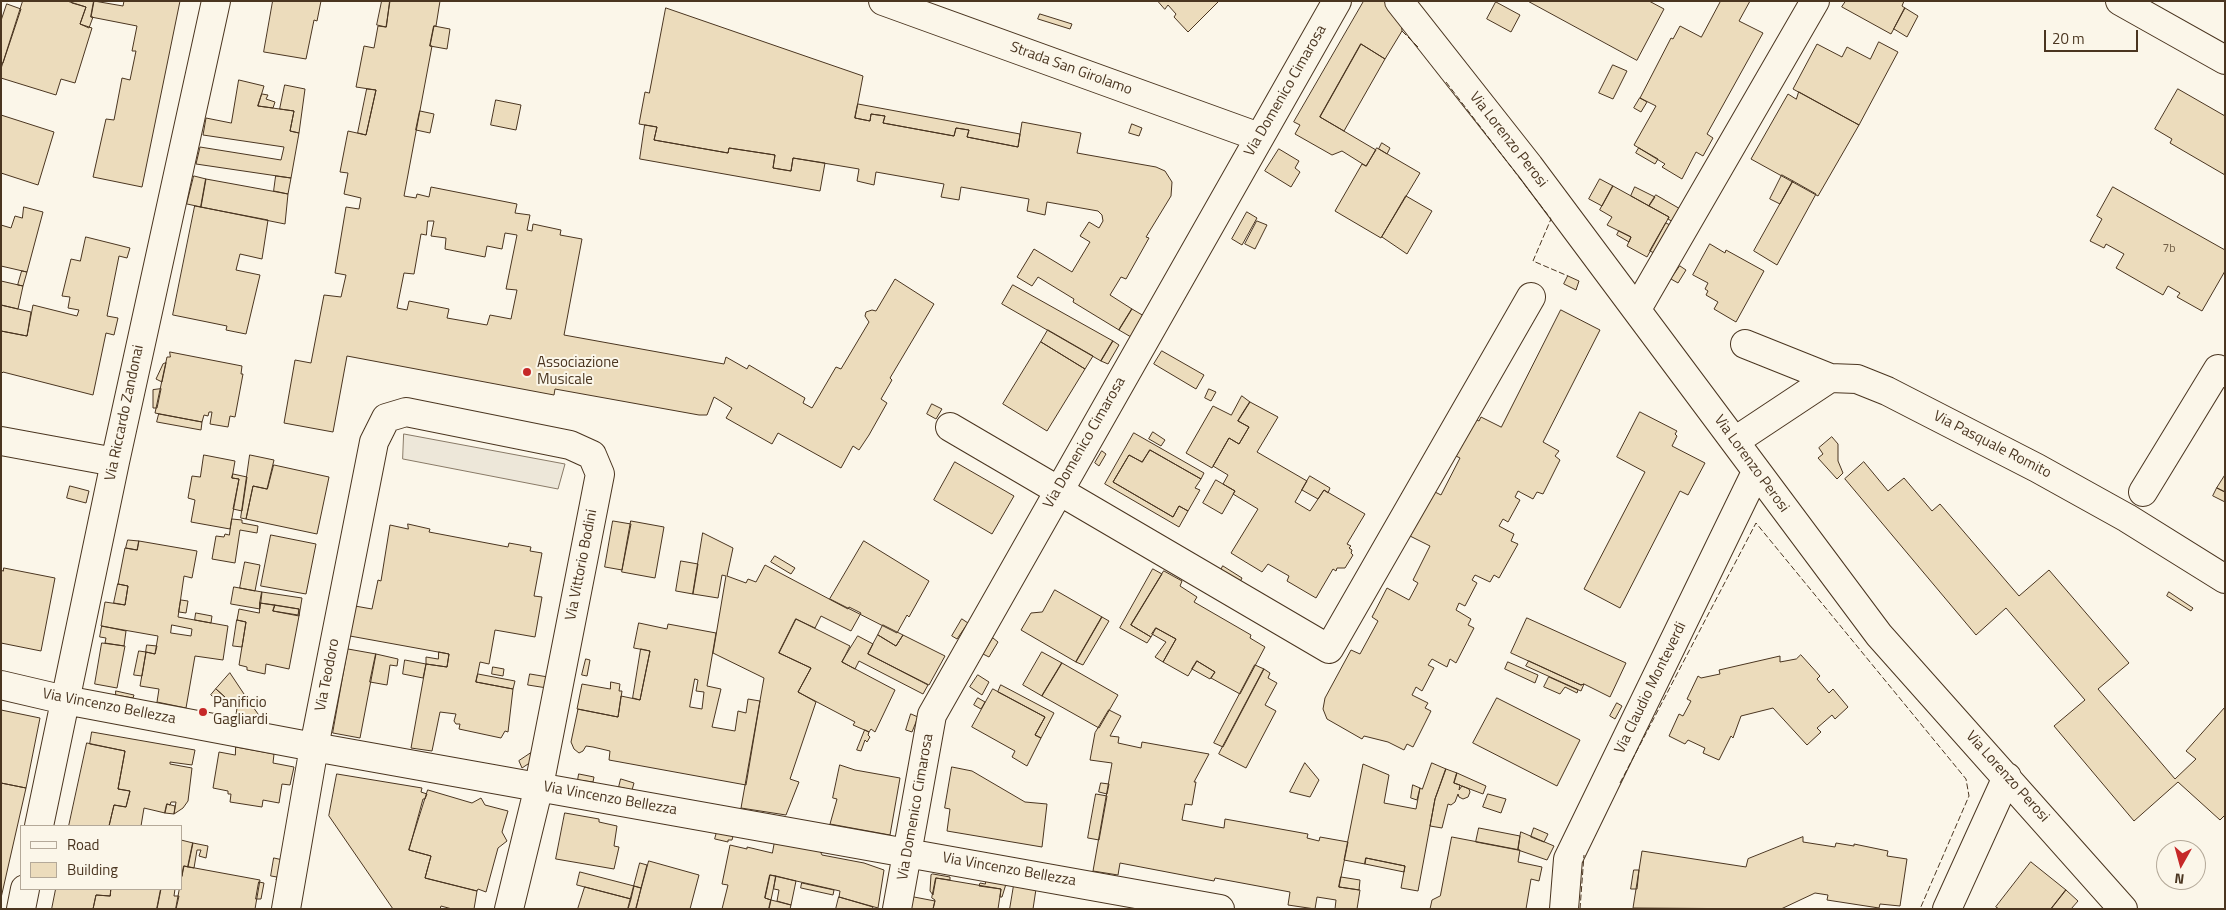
<!DOCTYPE html>
<style>
body{margin:0}
#map{position:relative;width:2226px;height:910px;overflow:hidden;background:#fbf6e9;font-family:"Titillium Web",sans-serif}
canvas{display:block}
.frame{position:absolute;inset:0;border:2px solid #4a3520;pointer-events:none}
.legend{position:absolute;left:20px;top:825px;width:162px;height:65px;box-sizing:border-box;background:#fbf6e9;border:1px solid #b4a999;margin:0;padding:6px 9px;list-style:none;font-size:15px;color:#4a3520}
.legend li{display:flex;align-items:center;gap:10px;height:25px}
.legend b{width:25px;border:1px solid #b4a999}
.north{position:absolute;left:2156px;top:840px;width:50px;height:50px;box-sizing:border-box;background:#fbf6e9;border:1px solid #b4a999;border-radius:50%;rotate:187deg;font-size:14px;font-weight:700;line-height:20px;text-align:center;color:#4a3520}
.north::after{content:'';display:block;margin:auto;width:18px;height:22px;background:#c62828;clip-path:polygon(50% 0,100% 100%,50% 72%,0 100%)}
.scale{position:absolute;left:2044px;top:30px;width:94px;height:22px;box-sizing:border-box;border:2px solid #4a3520;border-top:0;padding-left:6px;font-size:15px;line-height:18px;white-space:nowrap;color:#4a3520;-webkit-text-stroke:4px #fbf6e9;paint-order:stroke}
</style>
<div id="map">
<canvas width="2226" height="910"></canvas>
<div class="frame"></div>
<ul class="legend">
<li><b style="height:6px;background:#fbf6e9"></b>Road</li>
<li><b style="height:14px;background:#ecdcbc"></b>Building</li>
</ul>
<div class="north">N</div>
<div class="scale">20 m</div>
</div>
<script>
const ctx = document.querySelector('canvas').getContext('2d');
ctx.lineJoin = 'round';
function paint(path, color) { ctx.fillStyle = color; ctx.fill(path, 'evenodd'); }
function trace(path, color, width, dash) { ctx.strokeStyle = color; ctx.lineWidth = width; ctx.lineCap = dash ? 'butt' : 'round'; ctx.setLineDash(dash || []); ctx.stroke(path); }
function label(font, color, halo, rows, align = 'center') {
  ctx.font = font + ' "Titillium Web",sans-serif'; ctx.lineWidth = 4; ctx.setLineDash([]); ctx.textBaseline = 'middle'; ctx.strokeStyle = halo; ctx.fillStyle = color; for (const [text, x, y, turn = 0] of rows) {
    ctx.save(); ctx.translate(x, y); ctx.rotate((+turn || 0) * Math.PI / 180); ctx.textAlign = isNaN(turn) ? turn : align; if (halo) ctx.strokeText(text, 0, 0); ctx.fillText(text, 0, 0); ctx.restore();
  }
}
const parking = new Path2D(`
 M404,434L565,464L558,489L403,459Z`);
paint(parking, '#ede7d9');
trace(parking, '#887966', 1);
const building = new Path2D(`
 M23,1H67L86,7L80,24L92,28L75,83L61,79L56,95L1,78V69Z
 M72,1H94L91,17H93L89,28L80,24L86,7L72,3Z
 M94,1L123,6L124,1H180L142,187L93,177L106,119L114,120L122,78L130,80L136,51H132L137,26L91,17Z
 M273,1H321L317,21L314,20L306,59L264,52Z
 M382,1H390L386,27L377,25Z
 M390,1H440L436,26H434L430,46H432L404,196L416,198L417,194L429,197L431,187L517,204L515,213L530,215L527,230L532,231L533,224L561,230L560,235L582,239L564,335L724,364L726,357L747,369L749,365L805,398L803,403L812,408L836,367L841,369L869,322L865,316L866,312L872,310L876,311L895,279L934,304L890,378L892,380L881,399L887,403L869,435L859,450L853,446L841,468L778,433L772,444L726,418L732,408L714,397L707,415H699L555,389L554,395L347,356L333,432L284,423L295,360L311,363L324,295L341,297L346,275L335,273L346,207L359,209L361,198L344,194L348,173L340,172L348,131L366,135L376,90L356,87L364,46L374,48L378,26L386,27ZM428,221H434L431,236L446,238L445,249L485,257L487,246L502,249L505,233L517,235L506,289L517,290L511,319L490,315L487,325L447,318L449,309L409,301L407,310L397,308L404,273L414,274L421,234L426,235Z
 M1158,1H1219L1188,32L1174,17L1176,14L1168,5L1165,9Z
 M1364,1H1388L1401,18L1402,31L1385,59L1361,44L1320,117L1376,150L1366,166L1342,151L1332,155L1295,134L1300,125L1294,122Z
 M1528,1H1649L1664,9L1637,60Z
 M1721,1H1750L1739,21L1763,33L1707,134L1713,138L1703,156L1696,152L1682,179L1662,167L1665,164L1634,145L1656,106L1640,98L1671,38L1673,39L1680,26L1701,37Z
 M1846,1H1904L1902,6L1905,8L1891,34L1842,7Z
 M1496,2L1520,15L1511,32L1487,19Z
 M7,4L21,9L3,63H1V21Z
 M666,8L863,76L855,118L870,121L871,114L885,116L883,123L954,136L956,128L969,130L967,137L1018,147L1022,122L1081,133L1077,153L1156,167L1165,171L1172,182L1171,196L1146,237L1149,238L1126,279L1121,277L1110,295L1132,309L1119,330L1073,302L1074,299L1038,277L1032,286L1017,277L1034,249L1072,272L1090,242L1080,236L1089,222L1099,228L1103,221L1102,215L1098,211L1047,202L1045,215L1027,211L1029,199L961,187L959,200L941,197L944,184L876,172L874,185L857,181L859,169L793,158L791,171L773,168L775,155L729,148L728,153L654,140L657,127L639,124L645,92L649,93Z
 M1905,8L1918,16L1907,37L1894,29Z
 M1040,14L1072,24L1070,29L1038,19Z
 M434,26L450,29L447,49L430,46Z
 M1879,42L1898,52L1859,125L1793,89L1817,44L1842,57L1847,47L1870,59Z
 M1361,44L1385,59L1344,131L1320,117Z
 M1613,65L1627,71L1613,99L1599,93Z
 M239,80L264,86L258,106L294,111L290,131L299,133L291,178L196,164L200,147L281,160L284,147L203,135L206,118L231,123Z
 M285,85L305,89L299,133L290,131L294,111L280,109Z
 M367,89L376,90L366,135L358,133Z
 M2178,89L2225,116V175L2170,143L2172,139L2155,129Z
 M1799,92L1859,125L1818,196L1751,159L1788,94L1796,99Z
 M262,94L268,95L266,99L275,102L273,108L258,106Z
 M1640,98L1647,102L1641,112L1634,108Z
 M496,100L521,105L516,130L491,125Z
 M858,104L1020,134L1018,147L967,137L969,130L956,128L954,136L883,123L885,116L871,114L870,121L855,118Z
 M420,111L434,114L430,133L416,130Z
 M1,115L54,132L38,185L1,173Z
 M1132,124L1142,128L1139,136L1129,133Z
 M645,125L657,127L654,140L728,153L729,148L775,155L773,168L791,171L793,158L825,163L820,191L640,159Z
 M1382,143L1390,148L1387,154L1379,149Z
 M1377,148L1420,173L1381,238L1335,211L1362,164L1366,166Z
 M1639,148L1658,159L1655,164L1636,153Z
 M1279,149L1299,161L1295,168L1300,172L1291,187L1265,171Z
 M1782,175L1793,181L1780,204L1770,199Z
 M194,176L206,179L201,207L187,204Z
 M276,176L291,178L288,194L274,191Z
 M206,179L288,194L285,224L201,207Z
 M1600,179L1613,186L1602,206L1589,199Z
 M1793,181L1816,194L1777,265L1754,251Z
 M1613,186L1669,217L1647,257L1627,246L1631,237L1607,225L1612,217L1600,210Z
 M1635,187L1655,197L1649,206L1631,196Z
 M2113,187L2225,250V271L2202,311L2177,297L2180,293L2168,286L2163,295L2116,268L2124,254L2106,244L2104,248L2090,241L2102,219L2097,216Z
 M1656,195L1682,210L1675,223L1668,219L1669,217L1649,206Z
 M1406,196L1432,211L1407,254L1382,237Z
 M195,206L268,220L262,259L240,254L236,270L260,275L246,334L226,330L227,326L173,315Z
 M24,207L43,212L27,272L1,266V225L11,228L15,216L22,218Z
 M1247,212L1257,218L1242,245L1232,239Z
 M1257,221L1267,225L1255,249L1245,244Z
 M1666,223L1670,225L1654,253L1650,251Z
 M1619,231L1631,237L1629,242L1617,235Z
 M86,237L130,248L127,258L119,256L107,316L118,318L114,335L106,333L93,395L3,372L1,374V331L27,336L33,305L77,316L79,310L68,308L70,297L62,296L71,259L80,261Z
 M1710,244L1725,253L1726,250L1764,271L1736,322L1714,309L1718,302L1706,295L1708,291L1705,289L1708,283L1693,275Z
 M1680,266L1686,270L1678,283L1671,279Z
 M22,271L27,272L23,286L18,285Z
 M1568,276L1579,281L1576,290L1564,284Z
 M1,281L23,286L18,309L1,305Z
 M1013,285L1113,341L1101,361L1002,304Z
 M1,305L31,312L27,336L1,331Z
 M1132,309L1144,316L1131,337L1119,330Z
 M1561,310L1600,330L1543,442L1559,451L1555,456L1560,460L1543,494L1537,492L1533,499L1518,491L1515,497L1520,500L1508,522L1503,519L1499,526L1514,534L1511,541L1518,544L1499,578L1494,575L1490,582L1475,575L1472,580L1477,583L1465,606L1459,603L1456,610L1471,619L1468,625L1474,628L1456,663L1450,659L1447,667L1432,659L1428,665L1434,668L1422,691L1416,687L1412,695L1428,703L1425,708L1431,711L1413,747L1407,744L1404,750L1388,742L1364,736L1362,739L1327,719L1323,709L1325,698L1351,650L1360,654L1378,621L1372,617L1387,588L1409,600L1418,583L1413,580L1430,546L1410,536L1433,491L1441,495L1460,458L1456,456L1475,419L1479,421L1481,417L1501,427Z
 M1048,330L1093,356L1085,369L1041,342Z
 M1113,341L1119,345L1108,364L1101,361Z
 M1041,342L1085,369L1047,431L1003,404Z
 M1162,351L1204,375L1196,389L1154,364Z
 M170,352L242,366L241,374H243L235,417L230,416L228,427L210,424L212,412H209L208,416L204,415L202,422L155,413L167,357H170Z
 M166,363L162,382L156,379L163,364Z
 M161,389L157,408H153V390Z
 M1209,389L1216,392L1211,401L1205,398Z
 M1242,396L1250,402L1238,421L1249,427L1239,444L1229,438L1212,468L1186,453L1213,406L1231,415Z
 M1250,402L1278,417L1257,452L1307,481L1295,502L1310,511L1324,490L1365,514L1347,544L1351,546L1349,548L1352,550L1351,553L1353,555L1345,568H1337L1336,571L1333,569L1316,598L1287,581L1289,576L1268,564L1262,572L1231,553L1258,509L1233,494L1235,491L1223,484L1228,475L1213,466L1229,438L1239,444L1249,427L1238,421Z
 M932,404L942,409L936,419L927,414Z
 M1640,412L1677,431L1675,434L1677,436L1672,446L1705,463L1688,495L1680,491L1620,608L1584,589L1645,472L1617,457Z
 M159,414L202,422L201,430L157,422Z
 M1153,432L1165,440L1161,446L1149,439Z
 M1134,433L1204,473L1201,479L1150,450L1142,462L1129,455L1113,482L1173,517L1179,506L1188,511L1179,527L1105,484Z
 M1832,437L1838,444V461L1843,473L1837,479L1818,458L1823,454L1819,448Z
 M1150,450L1201,479L1195,488L1200,490L1188,511L1179,506L1173,517L1113,482L1129,455L1142,462Z
 M1102,451L1106,454L1099,466L1095,463Z
 M204,455L235,461L232,478L239,479L230,529L191,522L195,500L188,498L192,476L200,477Z
 M250,455L274,460L267,489L253,486L246,519L241,518Z
 M955,462L1014,496L992,534L934,500Z
 M1864,462L1888,491L1904,478L1932,511L1940,504L2019,596L2049,570L2129,663L2098,689L2175,779L2196,759L2186,751L2225,707V815L2220,820L2178,782L2134,821L2054,726L2085,700L2006,608L1976,635L1845,479Z
 M274,465L329,477L317,534L246,519L253,486L267,489Z
 M233,474L247,477L242,511L233,509L239,479L232,478Z
 M2225,475V492L2217,488Z
 M1310,476L1330,488L1328,493L1324,490L1318,499L1302,490Z
 M1216,480L1235,491L1222,514L1203,503Z
 M70,486L89,491L86,503L67,498Z
 M2217,488L2225,492V502L2213,496Z
 M232,519L242,520V523L258,526L257,533L240,530L235,563L212,559L216,536L224,537L225,534L229,535Z
 M613,521L631,524L622,570L605,567Z
 M631,521L664,527L655,578L622,572Z
 M408,524L430,529L429,532L508,547L509,543L531,547L530,551L542,553L534,596L542,597L535,637L495,630L489,664L480,662L476,682L513,689L508,732L505,731L501,738L459,729L460,724H456L454,721L456,714L440,712L432,751L411,748L426,664L447,667L449,654L350,636L355,606L372,609L378,580L381,581L390,525L408,529Z
 M703,533L733,548L727,576L746,583L748,579L756,582L765,565L848,609L849,607L861,613L851,631L821,616L815,628L796,619L779,653L811,668L798,692L816,702L790,779L799,782L786,815L741,808L764,678L713,653L726,576L722,575L718,598L693,594Z
 M271,535L316,544L306,594L261,586Z
 M128,540L139,541L137,550L126,548Z
 M139,541L197,551L192,578L184,576L178,617L228,626L223,660L195,656L186,708L157,702L159,689L140,686L146,652L155,654L158,636L101,626L105,602L125,605L128,586L118,584L125,548L137,550ZM172,625L192,629L191,636L171,633Z
 M864,541L929,581L909,617L907,615L897,633L830,599Z
 M775,556L795,568L791,574L771,562Z
 M681,561L698,564L693,594L676,591Z
 M245,562L260,565L255,591L240,588Z
 M1223,566L1242,578L1240,582L1221,570Z
 M4,568L55,578L41,651L1,643V570L3,571Z
 M1153,569L1162,574L1131,625L1151,637L1147,643L1120,628Z
 M1164,571L1182,581L1180,586L1197,597L1194,602L1251,635L1250,638L1265,647L1240,694L1211,678L1215,672L1197,661L1188,676L1163,662L1176,639L1156,628L1151,637L1131,625Z
 M118,584L128,586L125,605L114,603Z
 M234,587L262,592L260,609L231,604Z
 M1055,590L1102,617L1076,662L1021,630L1031,613L1042,612Z
 M262,592L302,598L299,616V609L260,603Z
 M2169,592L2193,608L2191,611L2167,596Z
 M181,600L188,601L186,613L179,612Z
 M260,603L275,605L273,611L299,616L289,669L266,664L265,674L247,670V667L239,665L246,622L237,620L239,609L259,613Z
 M275,605L299,609L298,615L273,611Z
 M196,613L212,616L211,623L195,620Z
 M1102,617L1109,621L1083,665L1076,662Z
 M1527,618L1626,663L1610,697L1584,684L1581,685L1511,653Z
 M796,619L850,646L842,662L895,690L875,732L871,729L869,732L853,725L855,722L798,692L811,668L779,653Z
 M962,619L968,623L957,639L952,636Z
 M237,620L246,622L242,647L233,646Z
 M639,623L667,629L668,624L716,633L707,686L721,689L712,727L735,731L738,711L746,713L748,699L760,701L746,785L609,760L610,751L593,747L586,746L583,751L579,753L574,749L571,742L578,709L618,717L621,696L640,700L650,651L634,648ZM695,679L698,680L696,691L704,692L702,709L690,707Z
 M883,625L903,635L896,646L878,635Z
 M102,626L126,631L124,646L105,643L106,638L100,637Z
 M1156,628L1176,639L1163,662L1155,657L1166,642L1152,634Z
 M878,635L896,646L903,635L945,656L929,685L868,654Z
 M858,636L873,644L868,654L928,685L923,694L859,661L855,669L842,662Z
 M993,638L998,642L989,657L983,654Z
 M102,643L125,646L117,688L95,684Z
 M147,645L157,646L155,654L146,652Z
 M348,649L376,654L360,738L333,733Z
 M641,649L650,651L640,700L633,698Z
 M139,651L146,652L142,676L134,675Z
 M439,652L449,654L447,667L426,664V657L438,659Z
 M1042,652L1062,663L1042,696L1023,685Z
 M376,654L398,659L397,666L390,665L387,685L370,682Z
 M1801,655L1820,676L1817,679L1829,693L1833,689L1848,707L1835,719L1832,715L1817,728L1821,732L1807,745L1773,708L1741,716L1733,738L1731,736L1719,760L1703,753L1705,748L1688,740L1685,744L1669,736L1679,714L1683,716L1691,701L1687,699L1698,676L1701,678L1720,674L1719,670L1780,656V662L1796,659Z
 M586,659L590,660L587,676L582,675Z
 M405,660L426,664L423,678L403,674Z
 M1197,661L1215,672L1210,679L1192,669Z
 M1529,661L1581,685L1584,684L1581,691L1526,666Z
 M1508,662L1538,675L1535,683L1505,669Z
 M1062,663L1118,695L1099,728L1042,696Z
 M1255,665L1264,669L1223,747L1214,743Z
 M493,667L504,669L503,676L492,674Z
 M1264,669L1270,673L1268,678L1277,683L1265,705L1276,711L1246,768L1219,754Z
 M230,673L246,697L237,708L216,689Z
 M478,674L515,681L513,689L476,682Z
 M530,674L548,677L547,688L528,685Z
 M978,675L989,682L982,695L970,687Z
 M1549,677L1578,690L1577,693L1565,687L1560,694L1544,687Z
 M611,682L620,684L619,691H622L618,717L577,709L582,684L610,689Z
 M1001,685L1054,713L1041,738L1035,735L1045,717L998,692Z
 M216,689L225,697L220,703L211,695Z
 M993,689L1045,717L1035,735L1041,738L1027,766L1012,757L1015,751L972,727Z
 M116,691L134,695L133,698L116,695Z
 M246,697L263,721L236,715L237,708Z
 M978,698L985,702L981,709L974,705Z
 M1497,698L1580,740L1557,786L1473,743Z
 M1617,703L1622,706L1615,719L1610,716Z
 M1,710L40,718L26,788L1,783Z
 M1109,710L1121,716L1110,736L1119,737L1118,743L1141,748L1142,742L1209,754L1194,782H1196L1192,805L1185,804L1182,820L1224,828L1225,819L1308,834L1307,838L1319,841L1320,837L1348,842L1339,887L1360,890L1357,909H1335L1336,900L1317,897L1315,909L1288,905L1290,892L1215,878L1214,881L1120,863L1118,875L1093,871L1112,763L1090,760L1095,733Z
 M911,714L918,717L912,732L906,730Z
 M865,730L869,732L868,735L870,737L867,742L865,740L861,751L857,750Z
 M92,732L195,750L192,765L170,762V764L192,768L188,801L183,808L174,814L176,802H171L170,805L167,804L165,813L144,808L141,826H109L114,805L126,807L130,791L118,789L125,751L90,744Z
 M87,743L125,751L118,789L130,791L126,807L114,805L109,826H69Z
 M236,747L274,754L273,763L294,767L290,785L282,784L279,803L263,800L262,807L230,802L231,794H228V791L213,788L219,752L235,755Z
 M531,753L537,758L522,768L519,761Z
 M1305,763L1319,780L1310,797L1290,792Z
 M1432,763L1446,769L1435,799L1418,891L1401,888L1405,866L1366,858L1365,864L1344,860L1363,764L1389,775L1384,803L1416,809L1420,788L1422,789Z
 M840,765L855,770L900,778L890,835L830,824L837,799L833,798Z
 M952,767L972,771L1025,802L1047,804L1042,847L947,831L950,809L945,808Z
 M1446,769L1457,773L1454,783L1460,785L1459,790L1462,786L1469,789L1470,792L1468,797L1463,799L1459,797L1458,794L1455,802L1451,805L1448,804L1442,828L1430,826L1435,799Z
 M1457,773L1486,786L1483,794L1454,783Z
 M337,774L422,788L421,792L427,794L425,799H423L409,850L431,856L425,878L477,891L474,909H452L441,906L440,909H393L329,816Z
 M579,774L594,777L593,782L578,780Z
 M621,779L634,783L632,790L619,787Z
 M1,783L26,788L1,898Z
 M1101,783L1109,784L1107,794L1099,792Z
 M1413,785L1420,788L1417,800L1411,798Z
 M428,790L472,803L481,798L485,805L508,811L502,832L507,841L498,848L486,892L478,889L477,891L425,878L431,856L409,850Z
 M1096,794L1107,796L1099,840L1088,838Z
 M1488,794L1506,799L1501,813L1483,807Z
 M167,804L175,806L174,814L165,813Z
 M565,813L599,819V822L617,826L614,846L619,847L614,869L556,859Z
 M1479,828L1520,836L1518,850L1476,842Z
 M1534,828L1548,834L1544,842L1531,837Z
 M717,832L733,836L732,840H728V842L715,839Z
 M1521,832L1554,846L1547,860L1518,850Z
 M1452,837L1520,850L1518,862L1542,867L1539,881L1531,879L1526,909H1430L1432,900L1440,896Z
 M1803,837V842L1835,847L1836,843L1854,846V844L1888,851L1887,856L1907,859L1900,906L1880,904L1879,908L1827,900L1828,895L1815,893L1781,909L1633,908L1642,851L1746,867L1748,859Z
 M181,840L193,843L188,867L184,866L182,876Z
 M775,841L818,847L822,855L864,863L884,870L878,908L839,897L840,891L770,875L765,898L771,900L769,909H722L728,885L722,884L730,845L747,849V847L772,853Z
 M193,843L208,846L206,858L199,856L201,850H197L194,868L188,867Z
 M274,858L283,860L279,881L276,880L277,877L271,876Z
 M1366,858L1405,866L1404,872L1365,864Z
 M649,861L699,875L690,909H636Z
 M2031,862L2066,890L2051,909H1999L1996,907Z
 M640,863L647,865L641,888L634,886Z
 M184,866L260,880L255,909H176Z
 M1634,870H1639L1637,889H1631Z
 M580,872L634,886L631,899L577,885Z
 M933,874L950,877V880L936,878L933,895L930,891L931,875Z
 M770,875L776,876L771,900L765,898Z
 M776,876L796,881L791,905L777,901L779,890L774,889Z
 M1341,877L1360,880L1359,890L1339,887Z
 M936,878L1001,889L998,909H933L935,900L932,898Z
 M986,880L1006,884L1002,897H1000L1001,889L979,886L980,883L985,884Z
 M259,882L264,883L261,899H256Z
 M802,883L834,890L833,895L801,888Z
 M1014,885L1036,889L1033,909H1010Z
 M634,886L641,888L636,909H628Z
 M585,887L631,899L628,909H578Z
 M56,889H111L110,896L96,895L93,909H52Z
 M111,889H161L157,909H93L96,895L110,896Z
 M161,889H175L174,896H179L176,909H157Z
 M2066,890L2078,901L2071,909H2051Z
 M839,897L873,907L872,909H836Z
 M914,897L935,901L933,909H911Z
 M771,900L791,905L790,909H769Z`);
paint(building, '#ecdcbc');
trace(building, '#4a3520', 1);
const minor = new Path2D(`
 M883,1L1259,137
 M1399,1L1529,166L1879,635L2123,909
 M2120,1L2225,60
 M1637,309L1815,1
 M1745,344L1830,378L1857,379L1887,391L2037,468L2127,518L2225,579
 M950,427L1329,649L1531,297
 M1,441L115,462
 M1735,441L1830,378
 M2143,492L2218,369L2225,373
 M1,685L65,700L314,747L1220,909
 M39,826L115,462L216,1
 M21,909L25,889
 M286,909L314,747L374,442L386,418L406,412L570,445L592,455L600,474L539,786L509,909
 M897,909L932,715L1337,1
 M1564,909L1568,859L1756,472
 M1947,909L2007,777`);
trace(minor, '#4a3520', 30);
trace(minor, '#fbf6e9', 28);
trace(new Path2D(`
 M1402,31L1418,47
 M1446,82L1551,219L1533,261L1568,276
 M1620,783L1756,523L1966,779L1969,796L1920,909
 M1580,909L1584,855`), '#4a3520', 1, [6, 2.5]);
for (const [x, y, r, color] of [
 [527,372,5,"#c62828"],
 [203,712,5,"#c62828"]
]) { const dot = new Path2D(); dot.arc(x, y, r, 0, 2 * Math.PI); ctx.fillStyle = color; ctx.fill(dot); trace(dot, '#fbf6e9', 2); }
label('12px', '#725f47', null, [
 ["7b",2169,249]
]);
label('15px', '#4a3520', '#fbf6e9', [
 ["Strada San Girolamo",1071,69,20],
 ["Via Domenico Cimarosa",1286,91,-60],
 ["Via Lorenzo Perosi",1508,140,52],
 ["Via Riccardo Zandonai",125,413,-78],
 ["Via Domenico Cimarosa",1085,443,-60],
 ["Via Pasquale Romito",1992,445,27],
 ["Via Lorenzo Perosi",1751,464,54],
 ["Via Vittorio Bodini",582,565,-79],
 ["Via Teodoro",328,675,-79],
 ["Via Claudio Monteverdi",1651,688,-64],
 ["Via Vincenzo Bellezza",109,707,11],
 ["Via Lorenzo Perosi",2007,777,48],
 ["Via Vincenzo Bellezza",610,799,10],
 ["Via Domenico Cimarosa",916,807,-80],
 ["Via Vincenzo Bellezza",1009,870,10]
]);
label('15px', '#4a3520', '#fbf6e9', [
 ["Associazione",537,363],
 ["Musicale",537,380],
 ["Panificio",213,703],
 ["Gagliardi",213,720]
], 'left');
</script>
